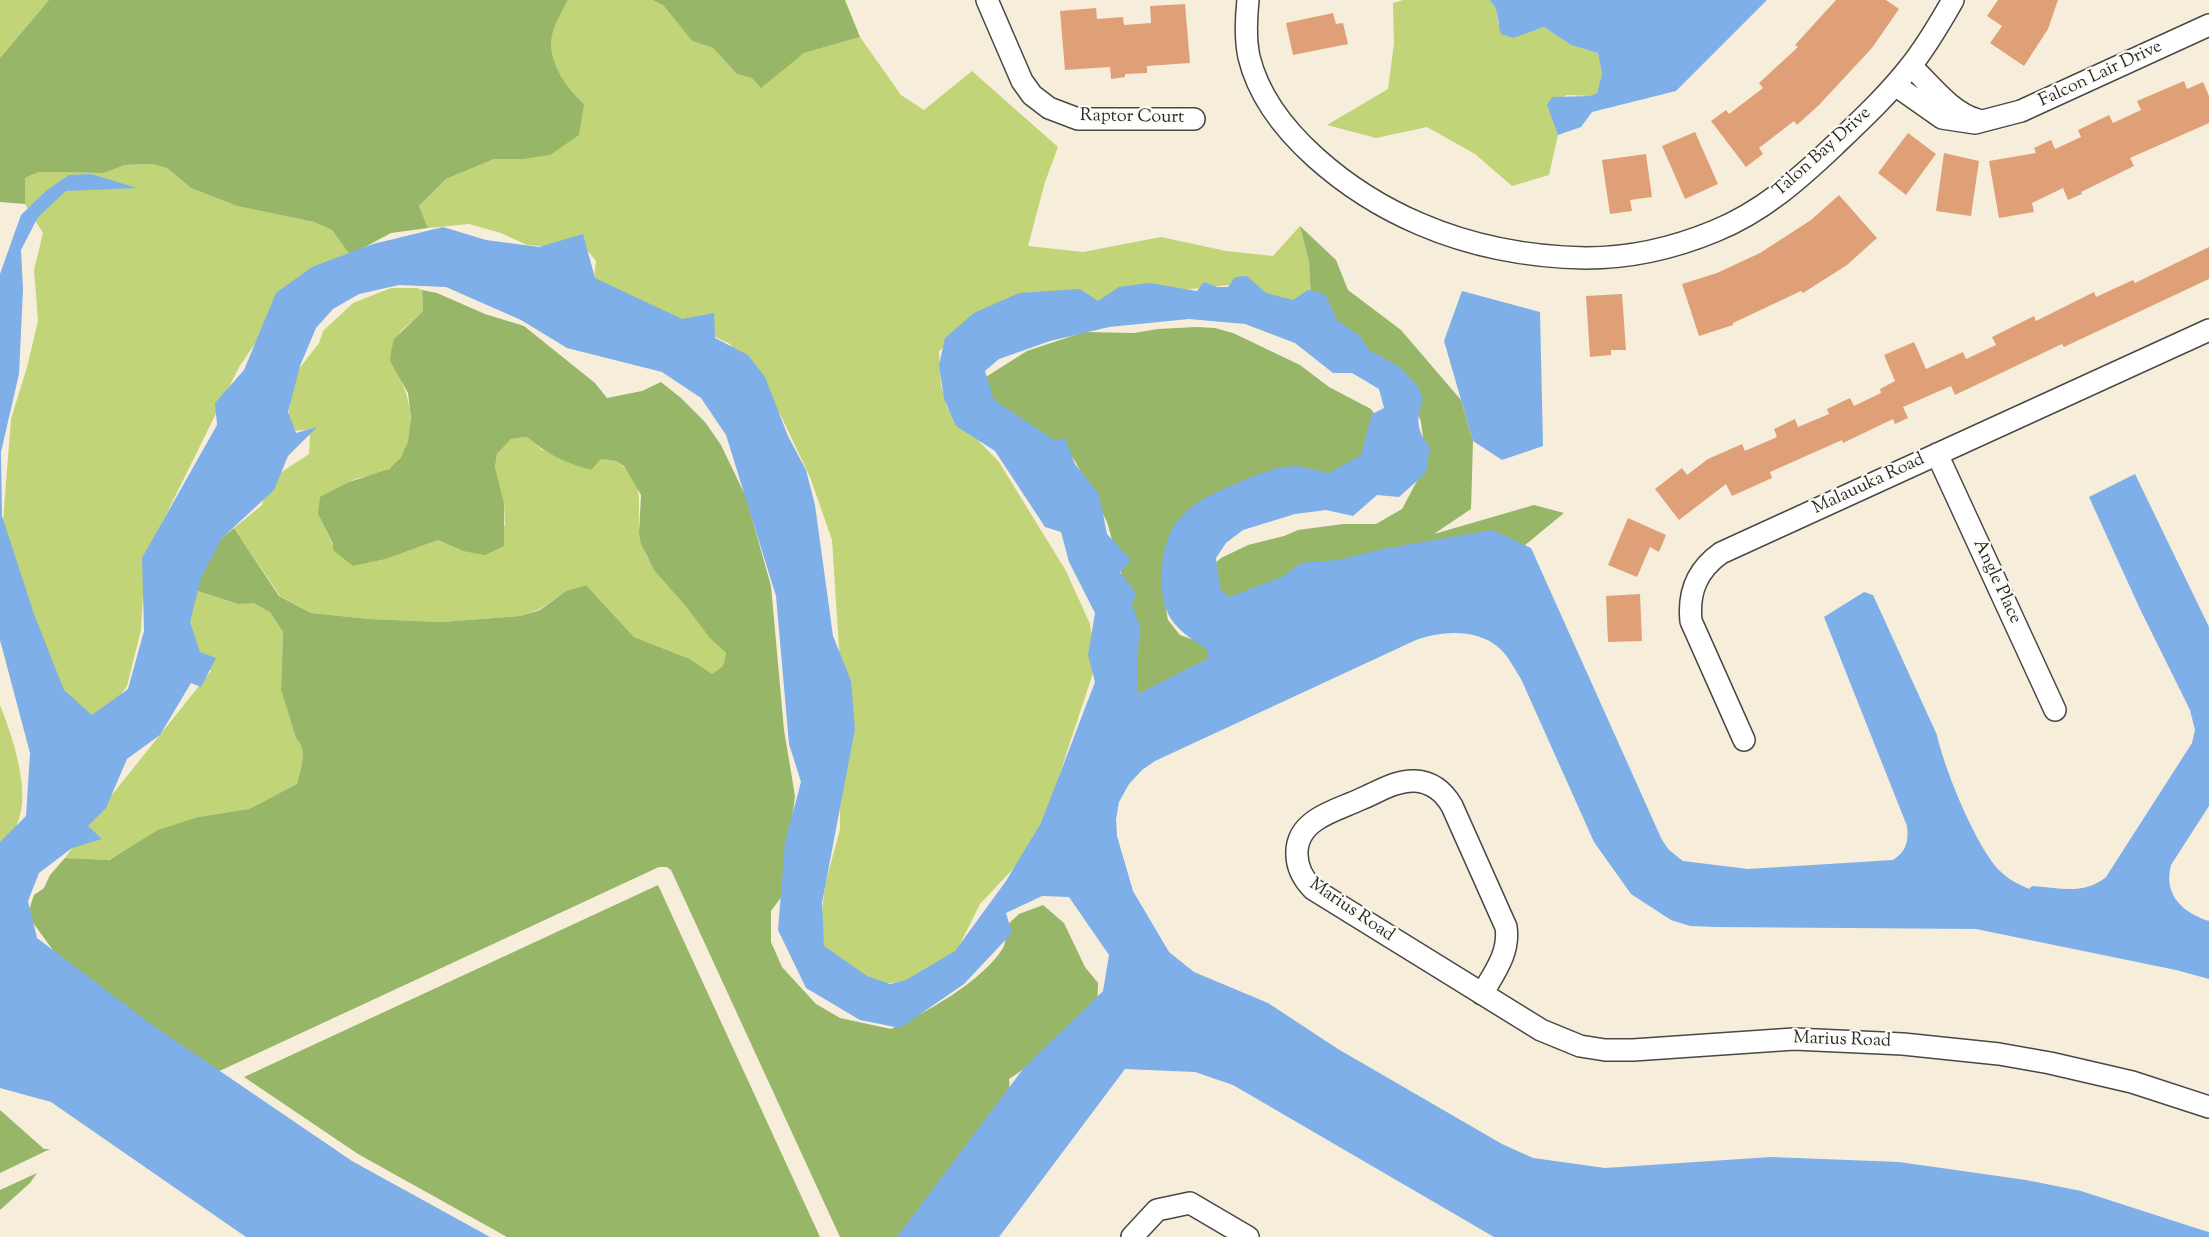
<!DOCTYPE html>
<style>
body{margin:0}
canvas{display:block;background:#f6eedb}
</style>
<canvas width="2209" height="1237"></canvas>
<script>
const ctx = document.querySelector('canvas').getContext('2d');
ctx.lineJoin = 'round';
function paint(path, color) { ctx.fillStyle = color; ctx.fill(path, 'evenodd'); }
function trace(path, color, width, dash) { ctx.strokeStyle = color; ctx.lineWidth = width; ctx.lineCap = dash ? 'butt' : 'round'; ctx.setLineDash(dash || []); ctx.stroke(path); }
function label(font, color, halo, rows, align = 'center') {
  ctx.font = font + ' "Sorts Mill Goudy",serif'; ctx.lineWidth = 4.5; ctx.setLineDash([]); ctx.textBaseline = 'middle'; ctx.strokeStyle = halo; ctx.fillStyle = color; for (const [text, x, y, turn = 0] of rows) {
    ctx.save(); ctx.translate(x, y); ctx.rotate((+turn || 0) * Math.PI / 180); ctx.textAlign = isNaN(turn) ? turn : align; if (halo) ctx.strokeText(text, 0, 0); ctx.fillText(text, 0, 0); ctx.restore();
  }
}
paint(new Path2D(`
 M0,0H49L0,58Z
 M568,0H652L663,5L692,41L713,48L737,74L752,78L789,64L804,53L860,37L901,95L924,110L972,71L1058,147L1045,182L1028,246L1083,252L1161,237L1226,251L1273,256L1300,226L1309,262L1311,298L1323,318L1229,285L1164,292L957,337L939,351L941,385L947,408L999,462L1066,571L1090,624L1096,664L1047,812L1027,854L980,904L953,958L916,980L873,985L818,946L825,885L840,829L841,678L832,540L810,477L780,414L730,344L661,312L593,287L596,261L587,250L527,245L501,233L469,224L428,228L419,206L446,179L494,159H523L584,104C566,87 545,59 553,32C556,21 563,10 568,0Z
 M1403,0H1489C1498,6 1498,14 1498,24L1536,30L1544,27L1571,45L1598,53L1602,74L1597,93L1590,96L1567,95L1547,104L1558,135L1549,175L1512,186L1475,154L1427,127L1376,138L1327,125L1388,89L1394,44L1393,3Z
 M151,164L167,168L191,188L237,206L314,222L332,230L350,255L280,307L239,367L152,543L144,576L141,630L127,686L95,730L65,719L3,521L11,419L27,367L38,321L34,270L43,233L25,204V178L39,172L104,173L125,165Z
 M391,288H417L422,290L423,311L400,332L390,361C411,390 425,445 388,469C376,477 358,475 348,483C337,491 328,504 318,514L333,545L353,566L386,559L438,540L463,551L505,525L504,503L495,467L497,454L511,439L527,437L542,450L616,461C653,485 632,513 642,544C649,569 669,584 684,603C698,621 709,638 726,653L723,666L712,674L690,659L634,637L586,585L566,591L540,609L520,616L442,622L369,619L311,613L280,596L234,528L262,505L268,481L309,454L310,436L307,430L287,431L290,399L295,374L319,343L323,331L353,303Z
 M191,589L237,604L254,602L270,612L283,632L281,690L296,738C308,751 301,768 297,784L249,809L198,817L136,844L108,860L65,858L95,816L211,671L187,630Z
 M0,705C11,733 29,784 20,815C17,828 7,844 0,856Z`), '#c1d477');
paint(new Path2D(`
 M49,0H568C563,10 556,21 553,32C545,59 566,87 584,104L579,135L550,155L523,159H494L446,179L419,206L428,228L391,233L350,255L332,230L314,222L237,206L191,188L167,168L151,164L125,165L104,173L39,172L25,178V204L0,202V58Z
 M652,0H845L860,37L804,53L761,88L752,78L737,74L713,48L692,41L663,5Z
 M1300,226L1336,260L1348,290L1401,330L1461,400L1473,441L1471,509L1434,534L1534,505L1564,513L1519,550L1259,602L1214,594L1210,568L1221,558L1248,545L1284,536L1298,530L1343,524H1376L1402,509L1417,481L1424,445L1421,422L1408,387L1311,298L1309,262Z
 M422,290L437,293L485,314L524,326L595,383L607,398L642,391L661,382L681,398L705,422L721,445L746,497L771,586L784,730L795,796L782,896L771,911V942L782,967L816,1004L840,1018L891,1029C925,1013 983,981 1003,948C1006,943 1006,932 1007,925L1019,914L1043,905L1064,923L1085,967L1098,983L1097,1019L1009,1079C1012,1103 1000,1114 981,1126L975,1156L914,1237H840L671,870L667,867H659L213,1074L76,982L31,920L29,910L34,895L44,888L50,875L65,858L109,860L158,830L198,817L249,809L297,784C301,768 308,751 296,738L281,690L283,632L270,612L254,603L238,604L191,589L196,559L234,528L279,596L311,613L369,619L442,622L520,616L540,610L566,591L586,585L634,637L690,659L712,674L723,666L726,653L710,638L684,604L654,570L641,544L639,533L641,495L624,466L616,461L601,459L591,470C566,463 546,454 527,437L511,439L497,454L495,467L504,503V546L485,555L463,551L438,540L386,559L353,566L333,550V544L318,514L320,497L349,482L389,469L401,457L408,442L411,418L408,393L390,361L391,352L394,339L423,311Z
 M1196,327L1215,328L1233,333L1300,365L1329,387L1371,409L1376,416V437L1344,480L1317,479L1163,573L1165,604L1168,620L1180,635L1205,644L1218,654L1138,708L1127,593L1107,522L1075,461L1067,450L1004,420L981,380L1027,351L1084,332L1134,333L1158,329Z
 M658,885L820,1237H507L358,1154L244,1077Z
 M0,1110L44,1149H50L0,1173Z
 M37,1173L30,1183L0,1210V1190Z`), '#98b668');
paint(new Path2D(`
 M1489,0H1767L1676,91L1592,112L1581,127L1558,135L1547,105L1552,97L1590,96L1597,93L1602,74L1598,53L1571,45L1544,27L1513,38L1501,34C1497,22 1500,8 1489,0Z
 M91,174L137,188L66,191L38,217L21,250L23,290L19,374L1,452L2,516L34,614L64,690L92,715L128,689L144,631L142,558L217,425L215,403L244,370L276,293L312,267L373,244L443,227L486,240L539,247L583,234L595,278L682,319L714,313L715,338L748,355L765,377L788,436L806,470L815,505L833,636L851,681L855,729L822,903L824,946L867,976L890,984L906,980L955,951L1006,881L1041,823L1095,682L1088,655L1095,613L1069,562L1061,532L1045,527L995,451L956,426L944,399L939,365L945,338L974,313L1019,293L1080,289L1098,301L1119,287L1149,283L1197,291L1204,282L1217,287H1228L1235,277L1247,276L1266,293L1293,300L1308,290L1325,294L1337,320L1360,336L1369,350L1398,366L1417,385L1423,399C1416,418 1416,431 1430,447L1426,473L1399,497L1377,495L1353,516L1326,510L1295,514L1243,530L1226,543L1216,558L1220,588L1229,597L1282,577L1301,563L1338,560L1383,549L1492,530L1531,548L1662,840L1669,850L1683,861L1748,869L1893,860C1906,852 1909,841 1907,826L1824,617L1864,592L1873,595L1937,735C1944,768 1976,847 2000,871C2008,879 2018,884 2029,889L2032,886C2059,888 2085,895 2106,877L2192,743L2195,730L2190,710L2140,609L2089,497L2135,474L2209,627V806L2171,865C2163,895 2183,913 2209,921V979L2176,970L1976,929L1716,927L1690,926L1671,920L1631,894L1594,842L1521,679C1514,668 1508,655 1498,647C1476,628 1440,631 1416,640L1155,761L1142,770L1129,784L1119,802L1116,819L1117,836L1133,891L1169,952L1194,972L1268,1003L1338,1049L1502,1144L1533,1158L1605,1168L1771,1157L1899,1162L2026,1180L2081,1191L2205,1231L2209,1232V1237H1494L1233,1085L1195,1072L1125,1069L999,1237H897L1023,1069L1103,991L1109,955L1069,897L1042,896L1006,913L1012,933L964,984L900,1028L860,1020L806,988L778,930L785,842L801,782L789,744L776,596L726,435L701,398L662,372L567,348L521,320L446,287L399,285L359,294L333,309L316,328L300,366L288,412L296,433L317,427L288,456L274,490L222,538L201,578L190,622L200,652L216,658L201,687L191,683L160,735L127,759L106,808L88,826L102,839L72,848L39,873L28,901L37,938L148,1022L352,1161L490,1237H246L51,1102L0,1088V842L26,816L30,753L0,640V274L21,215L47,190L69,175ZM1189,319L1245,324L1295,343L1333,373H1352L1379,389L1384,408L1372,414L1361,455L1329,473C1318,471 1306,467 1295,466C1277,466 1256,475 1240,482C1193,501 1164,517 1162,573C1160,615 1173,628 1207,649V659L1138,694L1137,663L1140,627L1132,605L1136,593L1120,572L1131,560L1107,534L1099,494L1075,464L1065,438L1054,440L994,400L985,371L999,359L1050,341L1109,327Z
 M1462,291L1540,312L1543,446L1502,460L1473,441L1444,341Z`), '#7eafe9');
paint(new Path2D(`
 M1836,0H1886L1899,9L1872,48L1819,105L1797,125L1794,121L1759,148L1763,154L1746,167L1711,121L1726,110L1729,114L1763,88L1759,83L1798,47L1795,45Z
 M1998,0H2058L2048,29L2024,66L1990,43L2002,26L1987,16Z
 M1185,4L1190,63L1147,66V73L1125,74V77L1111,79L1110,67L1065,70L1060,11L1096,8L1097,19L1123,17L1124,25L1151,23L1150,6Z
 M1333,13L1336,24L1343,23L1348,44L1293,55L1286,23Z
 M2184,81L2187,89L2203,82L2209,96V123L2130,158L2134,166L2081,192L2082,194L2068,200L2063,188L2032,203L2034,212L1999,218L1989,161L2036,153L2034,148L2051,140L2055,149L2081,137L2078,130L2109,115L2113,123L2141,110L2137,101Z
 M1695,132L1718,184L1685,199L1662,146Z
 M1908,133L1936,154L1906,195L1878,173Z
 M1944,153L1979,161L1971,216L1936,211Z
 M1646,154L1652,197L1630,200L1632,211L1610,214L1602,160Z
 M1839,195L1877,238L1847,265L1803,293L1801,291L1733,323V325L1699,336L1682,284L1717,273L1760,253L1811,220Z
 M2209,247V279L2064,347L2062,344L1955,395L1951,386L1903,407L1908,418L1895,424L1893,419L1843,443L1842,440L1770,472L1772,478L1732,496L1726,484L1679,520L1655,489L1682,468L1687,475L1708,459L1742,444L1745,451L1777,437L1774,429L1795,419L1798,427L1829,414L1827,409L1850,398L1854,406L1881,393L1880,389L1895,381L1884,355L1914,342L1926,369L1963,352L1966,359L1996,345L1992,337L2034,316L2036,321L2094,292L2096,297L2133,280L2135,283Z
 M1622,294L1626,350H1611V355L1590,357L1586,296Z
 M1628,518L1666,535L1659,552L1650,547L1637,577L1608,565Z
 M1640,594L1642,641L1608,642L1606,596Z`), '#dfa078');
const street = new Path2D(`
 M987,0L1022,81L1032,95L1049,108L1078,119H1194
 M1248,0C1246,19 1245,38 1249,57C1267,132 1352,195 1420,224C1471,246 1530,257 1586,258C1631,258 1674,248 1715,231C1762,212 1798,180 1834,146C1860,121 1887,96 1909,68C1926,47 1940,23 1953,0
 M1911,66C1930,84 1951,113 1978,120
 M1895,85L1942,118L1975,123L2021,111L2209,25
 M1937,454L2055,710
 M1744,740L1691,621C1688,592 1697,570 1721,553L2209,330
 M1482,994C1494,973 1510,953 1506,927L1452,806C1444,792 1432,782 1415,781C1396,780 1378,792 1361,799C1346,806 1329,811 1316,820C1289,838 1293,869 1313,889L1541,1030L1580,1046L1605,1050H1633L1794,1039L1903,1044L1999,1054L2050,1063L2132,1082L2209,1107
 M1132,1237L1157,1210L1190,1203L1248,1237`);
trace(street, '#494845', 24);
trace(street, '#fff', 21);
label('18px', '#2b2b2b', '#fdfcf7', [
 ["Falcon Lair Drive",2101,75,-25],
 ["Raptor Court",1132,118,1],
 ["Talon Bay Drive",1823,153,-42],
 ["Malauuka Road",1869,485,-25],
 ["Angle Place",1996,582,65],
 ["Marius Road",1351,911,34],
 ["Marius Road",1842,1041,2]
]);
</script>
